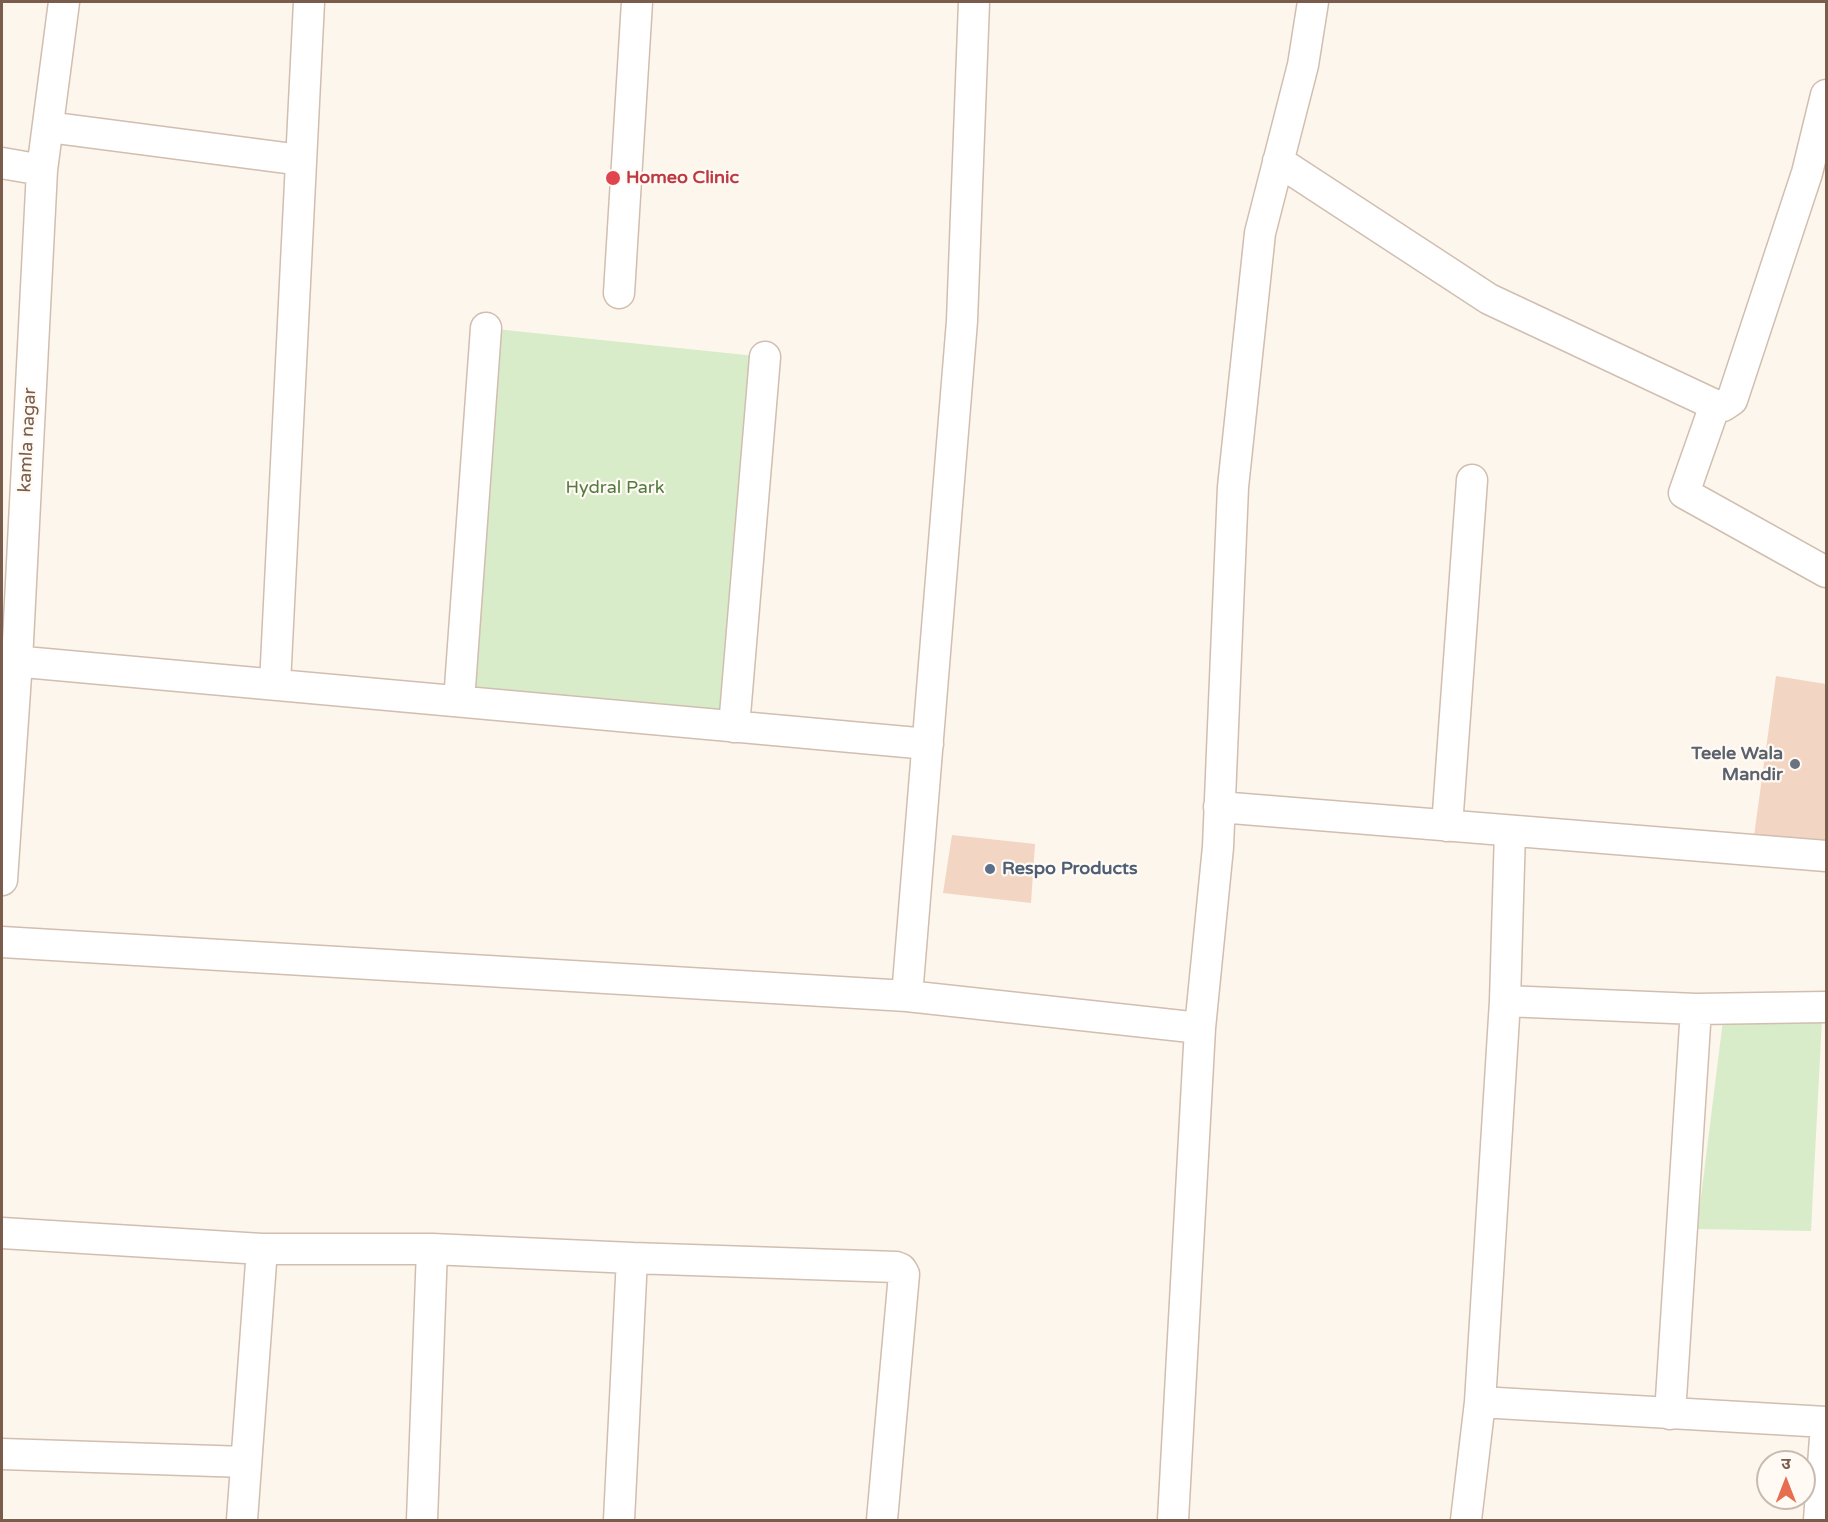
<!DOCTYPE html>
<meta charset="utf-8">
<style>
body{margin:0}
#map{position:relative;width:1828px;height:1522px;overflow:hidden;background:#fdf6ec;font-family:"Varela Round","Noto Sans Devanagari",sans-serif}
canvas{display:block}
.frame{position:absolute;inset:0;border:3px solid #7a5c4d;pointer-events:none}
.north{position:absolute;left:1756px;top:1450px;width:60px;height:60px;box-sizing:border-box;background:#fffaf3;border:2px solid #cabbb1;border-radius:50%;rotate:0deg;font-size:16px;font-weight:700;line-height:24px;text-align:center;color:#7a5c4d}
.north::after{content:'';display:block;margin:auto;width:21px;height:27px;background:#e76f51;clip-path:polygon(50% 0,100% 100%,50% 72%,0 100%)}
</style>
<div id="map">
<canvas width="1828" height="1522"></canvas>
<div class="frame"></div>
<div class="north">उ</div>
</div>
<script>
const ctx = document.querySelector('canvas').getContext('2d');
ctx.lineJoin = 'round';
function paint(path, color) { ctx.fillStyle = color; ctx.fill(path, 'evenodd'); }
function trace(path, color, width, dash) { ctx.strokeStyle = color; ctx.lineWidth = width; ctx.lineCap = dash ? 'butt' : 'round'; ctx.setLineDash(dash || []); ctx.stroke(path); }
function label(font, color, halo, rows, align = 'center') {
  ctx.font = font + ' "Varela Round",sans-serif'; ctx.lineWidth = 4.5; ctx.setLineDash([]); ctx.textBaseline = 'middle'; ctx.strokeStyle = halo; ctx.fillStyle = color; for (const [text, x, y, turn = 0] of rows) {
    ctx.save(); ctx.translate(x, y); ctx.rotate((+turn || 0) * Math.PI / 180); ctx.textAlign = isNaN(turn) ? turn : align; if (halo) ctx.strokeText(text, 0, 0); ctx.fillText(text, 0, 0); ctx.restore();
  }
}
paint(new Path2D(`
 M486,328L765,357L734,727L459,701Z
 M1724,1012L1822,1019L1811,1231L1697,1229Z`), '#d8ecc9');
paint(new Path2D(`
 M1776,676L1826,684V853L1753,843Z
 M952,835L1035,844L1031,903L943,893Z`), '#f3d5c3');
const minor = new Path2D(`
 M974,2L962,321L907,996L1200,1028L1173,1520
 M48,127L301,160
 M1278,161L1489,299L1715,405L1723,406L1732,400L1807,173L1826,95
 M2,163L42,170
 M619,293L637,2
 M1715,405L1684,493L1826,572
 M2,660L928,744
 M275,684L309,2
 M459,701L486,328
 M734,727L765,357
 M1219,807L1826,856
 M1447,826L1472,480
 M2,880L17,661L42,170L64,2
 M2,942L907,996
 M1505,1001L1696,1009L1826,1007
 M1200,1028L1218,847L1233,487L1260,233L1303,65L1313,2
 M2,1233L262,1249H432L632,1258
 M1480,1402L1505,1001L1510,831
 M1670,1414L1696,1009
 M2,1454L246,1462
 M242,1520L262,1249
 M422,1520L432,1249
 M619,1520L632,1258L896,1267L901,1269L904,1274L882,1520
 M1466,1520L1480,1402L1826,1422
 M1819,1520L1826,1424`);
trace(minor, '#d1beb0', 33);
trace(minor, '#fff', 30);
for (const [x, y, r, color] of [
 [613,178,8,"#e0444e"],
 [1795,764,6,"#6b7280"],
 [990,869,6,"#5c6f8a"]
]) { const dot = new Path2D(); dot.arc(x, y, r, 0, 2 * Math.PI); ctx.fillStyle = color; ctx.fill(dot); trace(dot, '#fffaf3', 2); }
label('bold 18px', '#be3a42', '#fffaf3', [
 ["Homeo Clinic",626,178]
], 'left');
label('18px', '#7a5c4d', '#fffaf3', [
 ["kamla nagar",28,440,-87]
]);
label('18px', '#537a41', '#fffaf3', [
 ["Hydral Park",615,488]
]);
label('bold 18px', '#5b616d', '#fffaf3', [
 ["Teele Wala",1783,754],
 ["Mandir",1783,775]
], 'right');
label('bold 18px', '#4e5e75', '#fffaf3', [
 ["Respo Products",1002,869]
], 'left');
</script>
